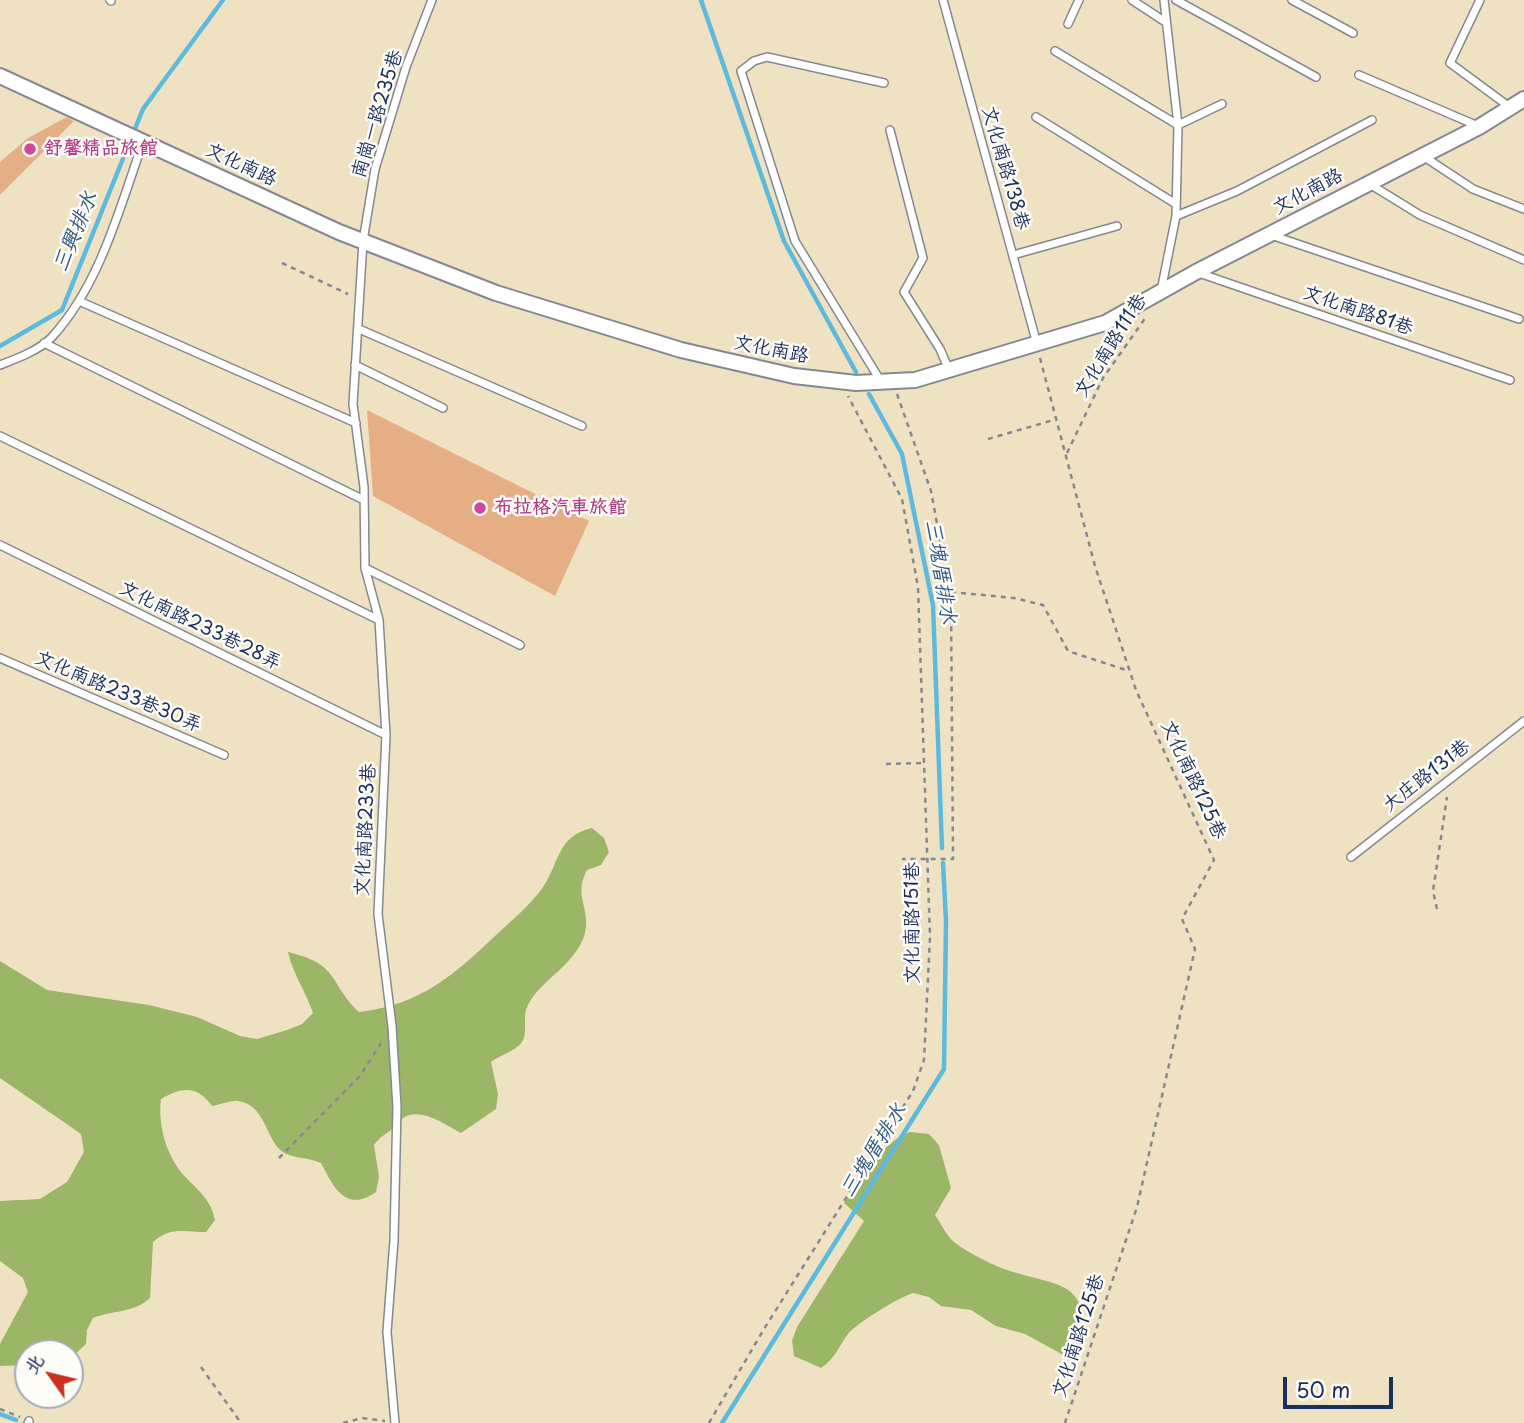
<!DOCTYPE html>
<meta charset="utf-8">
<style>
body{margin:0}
#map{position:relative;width:1524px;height:1423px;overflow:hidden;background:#efe2c3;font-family:"Playpen Sans","LXGW WenKai TC",sans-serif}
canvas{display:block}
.north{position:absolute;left:14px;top:1339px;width:70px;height:70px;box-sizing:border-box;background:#fdfcf7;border:2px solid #a3aaba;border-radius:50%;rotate:304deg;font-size:19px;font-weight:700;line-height:28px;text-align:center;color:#1b2f5e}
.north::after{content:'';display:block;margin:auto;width:24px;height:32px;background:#c8321e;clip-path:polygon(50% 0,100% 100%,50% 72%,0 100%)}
.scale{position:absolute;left:1283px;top:1377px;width:110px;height:32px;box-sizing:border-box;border:4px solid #1b2f5e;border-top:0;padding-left:9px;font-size:21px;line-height:24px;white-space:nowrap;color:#1b2f5e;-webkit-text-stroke:5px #fdfcf7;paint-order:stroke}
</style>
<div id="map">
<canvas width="1524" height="1423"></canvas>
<div class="north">北</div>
<div class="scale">50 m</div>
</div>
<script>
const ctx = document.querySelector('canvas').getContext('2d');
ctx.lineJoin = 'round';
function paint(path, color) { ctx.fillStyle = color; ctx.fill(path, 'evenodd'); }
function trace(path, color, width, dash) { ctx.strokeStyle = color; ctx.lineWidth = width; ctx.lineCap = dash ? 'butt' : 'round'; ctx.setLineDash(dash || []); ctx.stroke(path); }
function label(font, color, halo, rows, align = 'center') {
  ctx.font = font + ' "Playpen Sans","LXGW WenKai TC",sans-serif'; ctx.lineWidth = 5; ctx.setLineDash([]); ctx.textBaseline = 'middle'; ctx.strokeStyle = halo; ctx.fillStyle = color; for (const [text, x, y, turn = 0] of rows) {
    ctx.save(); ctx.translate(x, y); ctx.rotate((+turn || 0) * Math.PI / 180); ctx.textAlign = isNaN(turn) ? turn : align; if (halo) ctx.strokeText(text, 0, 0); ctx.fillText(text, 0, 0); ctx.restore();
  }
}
paint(new Path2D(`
 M592,828L604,838L609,852L601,865L587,870C574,895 588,904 586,927C582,964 536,980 526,1010C523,1020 528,1033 522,1042C515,1052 501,1054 491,1062L498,1094L496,1109L461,1133C446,1125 420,1106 403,1118C400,1120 398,1124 395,1127C387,1134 381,1135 374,1145L379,1177L376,1192C346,1213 334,1188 321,1163C308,1157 291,1159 280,1150C266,1137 264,1104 238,1101C231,1100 220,1105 212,1106C197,1085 182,1087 161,1099C158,1124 165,1151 181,1172C195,1189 210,1196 215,1220L206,1232C184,1232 171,1226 153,1242L150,1298C134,1313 114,1310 93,1318L87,1330L86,1344L70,1359V1353H28V1365L0,1366V1344L28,1292L23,1278L0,1261V1201L40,1199L67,1182L84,1152L81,1134L0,1078V961L47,990L149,1005L197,1017L240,1036L257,1039L287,1030L302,1024L313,1013C306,992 292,972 288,952C341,965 327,981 359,1012C420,1005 453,976 496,935C512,920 527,908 541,890C560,864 556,836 592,828Z
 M910,1132L929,1134L939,1145L951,1188L935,1215C941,1223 946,1235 953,1241C964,1251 996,1267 1010,1271C1065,1288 1090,1280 1081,1352L1067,1357L1025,1334L996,1326L971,1310L941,1306L929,1297L913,1293C898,1298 858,1322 848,1334C838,1347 836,1358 821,1368L794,1356L792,1341L797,1327L864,1221L844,1203C861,1178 882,1142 910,1132Z`), '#9bb667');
trace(new Path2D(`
 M701,0L784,241L856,372
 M0,346L62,310L143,109L223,0
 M869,394L902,454L933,605L942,848
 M0,1414L16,1420
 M722,1423L944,1069L946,921L943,863`), '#5ebadc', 4.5);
paint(new Path2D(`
 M67,117L74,121L0,195V162L28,138Z
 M367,410L589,521L555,596L373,496Z`), '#e6ae85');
const lane = new Path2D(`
 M110,0L111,1
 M943,0L1037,344
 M1132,0L1164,21
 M1176,0L1316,77
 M1292,0L1353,33
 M1480,0L1450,63L1511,108
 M1068,24L1079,0
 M1055,51L1178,125L1222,104
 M1359,75L1478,126
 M1036,117L1176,204
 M890,130L923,258L904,292L940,349L949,370
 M1423,156L1473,189L1524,209
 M1368,183L1420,215L1524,260
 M1176,216L1237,191L1372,120
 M1271,235L1519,319
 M1013,255L1117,226
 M1196,272L1510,380
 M1161,291L1176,216L1178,125L1164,0
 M79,301L356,423
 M359,329L582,426
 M44,343L364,500
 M0,365C16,359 40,350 52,337C100,285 120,207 143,142
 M355,365L443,408
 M880,380L795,241L741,71L754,61L767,57L884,83
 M0,436L379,620
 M0,545L386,735
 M365,568L520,645
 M0,658L224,755
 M1351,857L1524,721
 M28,1423L29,1421
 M395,1423L387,1332L394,1240L397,1107L392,1026L378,914L386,735L379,620L365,568L364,487L353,404L363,241L375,169L406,67L432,0`);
const street = new Path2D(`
 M0,76L339,232L496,293L681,350L794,376L856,383L915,380L1105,323L1196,272L1479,127L1524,99`);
trace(lane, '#858890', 10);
trace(street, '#858890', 18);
trace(new Path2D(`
 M282,263L348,294
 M1040,358L1095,566L1136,690L1214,860L1182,919L1195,949L1137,1207L1065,1423
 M897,394L931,491L951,599L953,859H902
 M988,439L1057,419
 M1067,453L1103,378L1146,317
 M951,592L1014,598L1043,605L1068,651L1129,671
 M886,764L922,763
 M1437,909L1433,891L1447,797
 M279,1158L360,1076L381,1043
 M201,1367L241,1423
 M0,1409L20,1417
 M343,1423L362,1418L385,1421
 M709,1423L764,1329L913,1091L924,1060L930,937L918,587L902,499L848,396`), '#858890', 2.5, [5, 5]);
trace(lane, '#fff', 7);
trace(street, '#fff', 14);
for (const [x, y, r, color] of [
 [30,149,7,"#d1479c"],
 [480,508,7,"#d1479c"]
]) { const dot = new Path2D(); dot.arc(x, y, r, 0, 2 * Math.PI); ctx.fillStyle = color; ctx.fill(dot); trace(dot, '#fdfcf7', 2.5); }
label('19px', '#1b2f5e', '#fdfcf7', [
 ["南崗一路235巷",378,114,-73],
 ["文化南路",241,165,25],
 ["文化南路138巷",1005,168,74],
 ["文化南路",1308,192,-28],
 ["文化南路81巷",1358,311,19],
 ["文化南路111巷",1111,346,-58],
 ["文化南路",771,350,11],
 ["文化南路233巷28弄",200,626,26],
 ["文化南路233巷30弄",118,692,23],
 ["大庄路131巷",1427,776,-38],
 ["文化南路125巷",1193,780,65],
 ["文化南路233巷",366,830,-87],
 ["文化南路151巷",913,923,-90],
 ["文化南路125巷",1079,1336,-72]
]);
label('bold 19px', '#b23c85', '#fdfcf7', [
 ["舒馨精品旅館",44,149],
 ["布拉格汽車旅館",494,508]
], 'left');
label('italic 21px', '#2f5984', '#fdfcf7', [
 ["三興排水",76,232,-68],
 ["三塊厝排水",940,572,81],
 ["三塊厝排水",874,1151,-58]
]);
</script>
